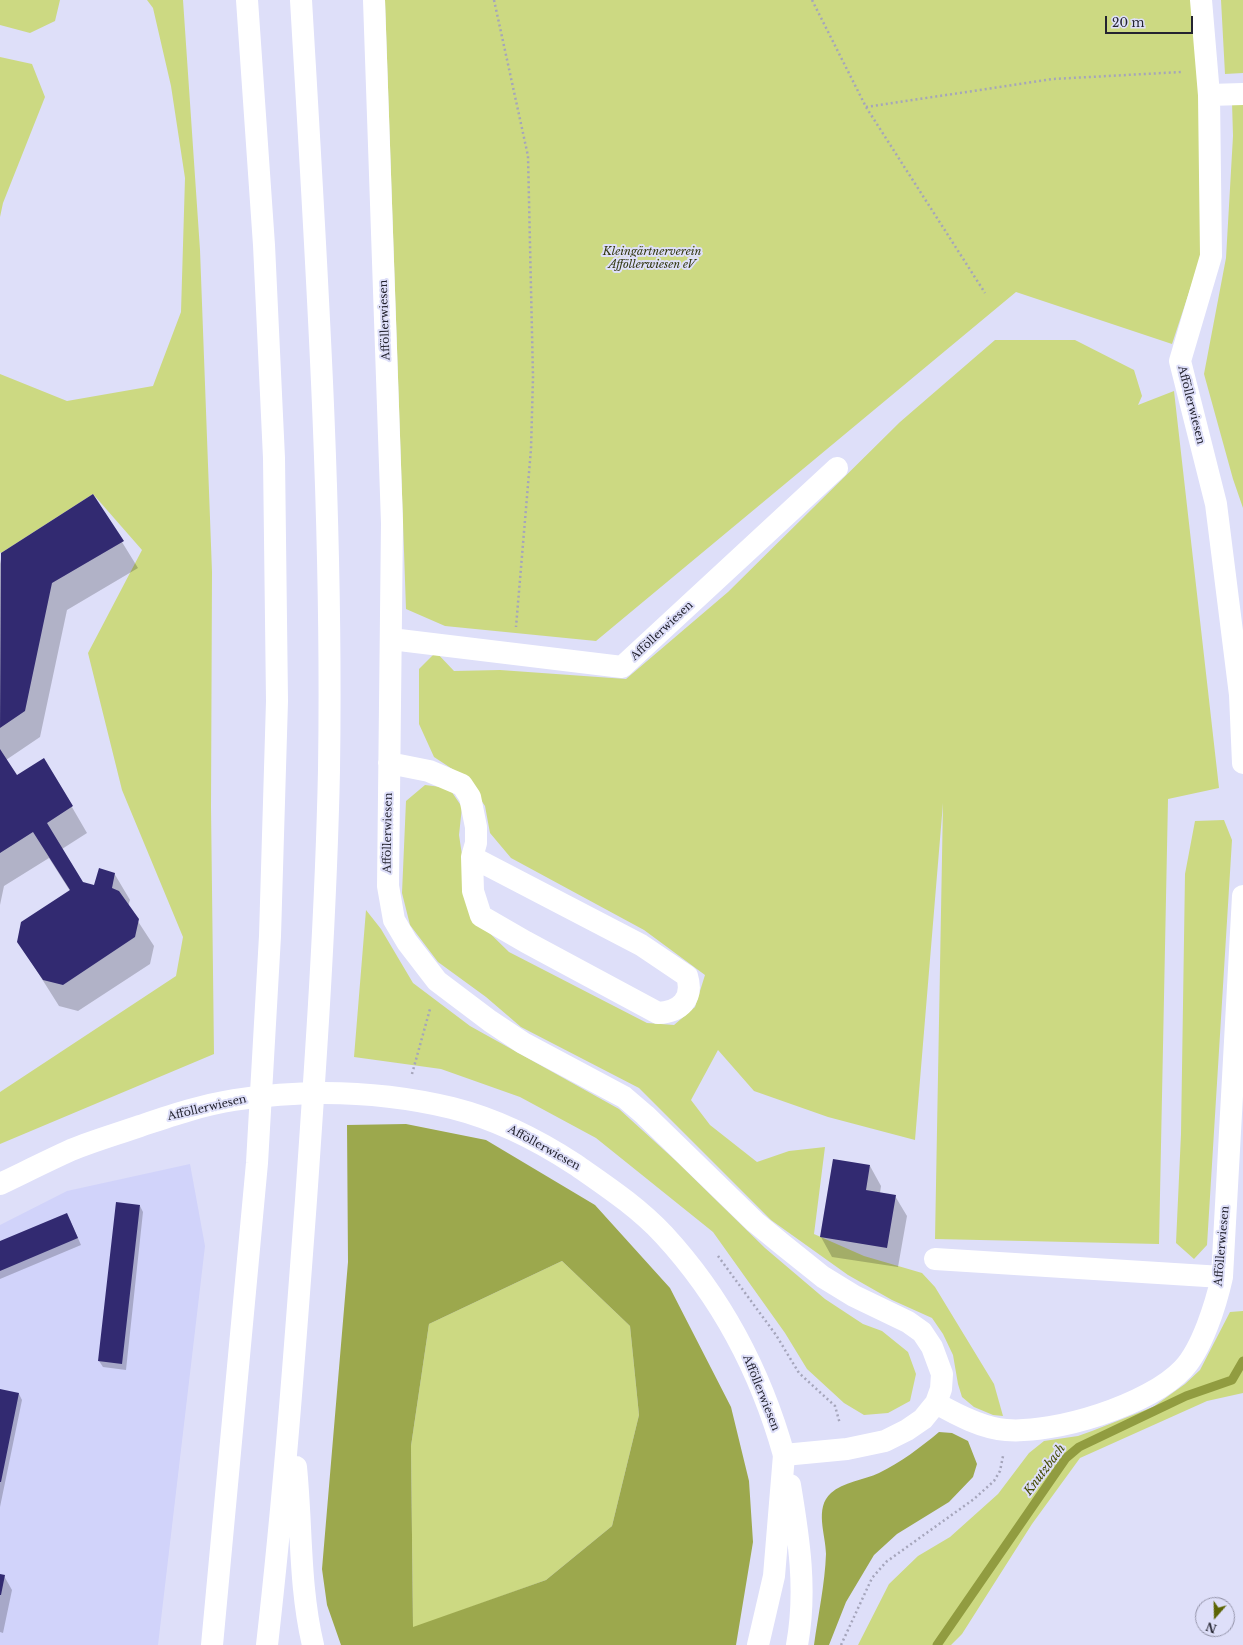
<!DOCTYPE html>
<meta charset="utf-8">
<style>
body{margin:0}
#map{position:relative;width:1243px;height:1645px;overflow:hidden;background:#dedff9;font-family:"Libre Baskerville",serif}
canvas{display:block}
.north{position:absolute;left:1195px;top:1597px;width:40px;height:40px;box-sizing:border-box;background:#dedff9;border:1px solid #9494a9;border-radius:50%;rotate:200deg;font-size:11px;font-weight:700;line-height:16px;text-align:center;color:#242430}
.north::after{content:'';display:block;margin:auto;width:14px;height:18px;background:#5c6504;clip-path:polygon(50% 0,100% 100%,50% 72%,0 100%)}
.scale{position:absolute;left:1105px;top:16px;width:88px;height:18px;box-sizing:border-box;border:2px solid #242430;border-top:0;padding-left:5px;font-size:12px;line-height:14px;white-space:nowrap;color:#242430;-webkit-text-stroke:3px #dedff9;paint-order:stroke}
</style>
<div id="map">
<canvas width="1243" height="1645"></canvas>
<div class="north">N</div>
<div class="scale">20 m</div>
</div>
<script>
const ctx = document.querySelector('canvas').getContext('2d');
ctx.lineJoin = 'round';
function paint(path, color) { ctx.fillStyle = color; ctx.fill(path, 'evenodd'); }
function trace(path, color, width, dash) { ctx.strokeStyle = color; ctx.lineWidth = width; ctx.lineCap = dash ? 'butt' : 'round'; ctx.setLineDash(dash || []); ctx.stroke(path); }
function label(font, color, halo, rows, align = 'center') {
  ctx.font = font + ' "Libre Baskerville",serif'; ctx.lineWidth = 4; ctx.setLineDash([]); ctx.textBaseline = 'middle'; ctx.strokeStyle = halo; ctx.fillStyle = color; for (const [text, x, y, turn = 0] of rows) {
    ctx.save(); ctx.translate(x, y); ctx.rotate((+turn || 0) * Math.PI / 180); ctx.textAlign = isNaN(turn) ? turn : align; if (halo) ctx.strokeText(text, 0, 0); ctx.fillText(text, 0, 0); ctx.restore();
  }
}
paint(new Path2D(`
 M190,1164L205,1246L158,1645H0V1225L67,1191Z`), '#d1d3fa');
paint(new Path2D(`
 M0,0H60L55,21L30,33L0,25Z
 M147,0H183L200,250L212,572L211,807L214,1054L0,1144V1092L176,976L183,937L122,790L88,653L142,550L93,494L1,553L0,552V374L67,401L153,386L181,312L185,178L171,86L153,8Z
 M385,0H1192L1199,90L1202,253L1172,344L1016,292L596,641L445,626L406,609Z
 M1221,0H1243V73L1225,74Z
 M0,57L32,64L45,97L3,203L0,217Z
 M1243,101V508L1233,479L1204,374L1226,258L1233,136L1232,102Z
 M995,340H1075L1134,370L1142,396L1138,405L1174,391L1219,788L1168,799L1159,1244L935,1239L943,803L915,1140L828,1117L754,1091L718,1050L691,1100L710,1125L757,1162L789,1151L825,1147L814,1234L864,1256L922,1273L935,1287L994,1384L1003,1416L993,1415L974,1407L962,1397L958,1384L953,1355L943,1334L932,1318L892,1300L848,1275L771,1220L639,1088L521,1027L486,997L438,962L410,925L402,893L406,801L425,785L449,788L462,807L459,835L471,915L509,952L647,1023L674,1025L695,1007L705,975L644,930L511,858L490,833L485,806L466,778L434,757L419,724V669L436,652L454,671L500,670L626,679L728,592L900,422Z
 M1224,820L1232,840L1207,1245L1194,1259L1176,1243L1181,1134L1185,874L1195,821Z
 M366,910L381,929L413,983L470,1026L619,1109L675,1160L765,1248L825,1299L863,1324L882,1331L908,1352L916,1374L910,1401L888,1413L864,1415L844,1403L807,1369L785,1333L713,1232L596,1138L520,1097L441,1069L354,1057Z
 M562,1261L630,1326L639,1415L612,1526L546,1580L413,1628L411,1446L429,1324Z
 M1243,1311V1393L1207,1401L1080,1458L1032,1524L962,1634L951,1645H858L889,1584L918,1556L950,1537L998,1494L1029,1453L1044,1441L1078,1436L1092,1431L1153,1407L1185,1384L1200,1370L1230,1312Z`), '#ccd982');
paint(new Path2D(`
 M406,1124L486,1140L595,1205L670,1288L731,1407L749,1481L753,1542L736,1645H341L327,1605L322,1569L348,1262L347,1125ZM562,1261L630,1326L639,1415L612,1526L546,1580L413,1627L411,1446L429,1324Z
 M939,1432L952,1433L968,1441L977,1464L973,1477L949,1502L897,1534L874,1555L846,1602L829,1645H814C818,1616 825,1583 826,1554C826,1535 814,1508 831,1493C843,1482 864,1480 879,1473C901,1462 920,1448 939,1432Z`), '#9ca84d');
paint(new Path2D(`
 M93,495L138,568L67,610L40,737L6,760L17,776L44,759L87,833L62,849L83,883L95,886L114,873L130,900L128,906L154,946L150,964L78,1011L59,1006L18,941L70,891L49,858L4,886L0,905V564L2,554Z
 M870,1166L881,1186L880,1193L895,1196L907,1216L898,1267L832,1257L821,1237Z
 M140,1206L143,1212L126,1370L103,1367L99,1361Z
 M70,1220L81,1245L0,1279V1242Z
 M0,1390L19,1394L22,1400L0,1507Z
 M0,1575L4,1576L12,1590L3,1633L0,1632Z`), '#0003');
trace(new Path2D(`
 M937,1645L1066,1458L1079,1447L1186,1396L1232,1380L1243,1361`), '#919c40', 9);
paint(new Path2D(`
 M93,494L124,541L52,583L25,711L0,728L1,553Z
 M0,749L17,775L44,758L73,806L47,823L83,882L94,885L99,868L115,873L112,888L119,891L139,919L135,937L63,985L43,980L17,942L21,922L70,890L33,832L0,853Z
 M833,1159L870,1165L866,1190L896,1195L887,1248L820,1237Z
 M116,1202L140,1205L122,1364L98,1361Z
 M67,1213L78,1238L0,1271V1241Z
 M0,1389L19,1393L1,1482H0Z
 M0,1574L5,1575L1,1595H0Z`), '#322a71');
trace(new Path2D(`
 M494,0L528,156L533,377L531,449L516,627
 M812,0L866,107L985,293
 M866,107L1053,79L1181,72
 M412,1074L430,1009
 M718,1256L776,1335L799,1373L835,1406L840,1424
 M841,1645L872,1578L886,1562L974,1499L994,1481L1000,1471L1003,1456`), '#a5a5bb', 2.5, [2, 3]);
trace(new Path2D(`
 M374,0L392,523L388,886L394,920L407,942L437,981L490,1021L523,1043L624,1097L645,1115L755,1222L783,1245L823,1277L854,1296L908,1322L922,1332L932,1347L942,1374L941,1389L936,1403L923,1419L907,1430L885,1441L847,1449L784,1455
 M1201,0L1209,95L1211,256L1180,361L1216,504L1240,695L1243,763
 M1209,95L1243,94
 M391,639L622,667L837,468
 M389,763L429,771L462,785L470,797L476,827V843L472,857L473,891L481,916L526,942L658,1013C680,1012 694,999 687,976L641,945L472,857
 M935,1259L1222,1277
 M936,1403C957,1415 982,1428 1006,1430C1055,1434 1149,1405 1183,1369C1202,1349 1216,1304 1222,1277L1243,896`), '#fff', 22);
trace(new Path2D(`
 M0,1184C23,1173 47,1161 71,1150C93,1141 117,1134 140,1126C170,1116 202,1105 234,1100C306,1089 381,1091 452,1108C496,1119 538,1140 576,1165C606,1186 638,1207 664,1235C722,1298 761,1373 784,1455`), '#fff', 22);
trace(new Path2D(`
 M296,1467C302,1527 299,1586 313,1645
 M790,1485C799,1539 807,1591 797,1645
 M212,1645L257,1163L270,936L277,701L274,458L264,245L247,0
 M267,1645C284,1497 295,1348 306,1200C316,1057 326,913 329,770C333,513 316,256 301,0
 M758,1645L774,1576L784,1455`), '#fff', 22);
label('italic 11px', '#31360f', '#dedff9', [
 ["Kleingärtnerverein",652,252],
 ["Afföllerwiesen eV",652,265]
]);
label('11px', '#242430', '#dedff9', [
 ["Afföllerwiesen",385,320,-92],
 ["Afföllerwiesen",1191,405,76],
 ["Afföllerwiesen",662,631,-43],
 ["Afföllerwiesen",388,833,-89],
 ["Afföllerwiesen",207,1108,-13],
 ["Afföllerwiesen",544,1148,29],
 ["Afföllerwiesen",1222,1246,-85],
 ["Afföllerwiesen",761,1393,68]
]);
label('italic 12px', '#434a00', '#dedff9', [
 ["Knutzbach",1045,1470,-53]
]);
</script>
